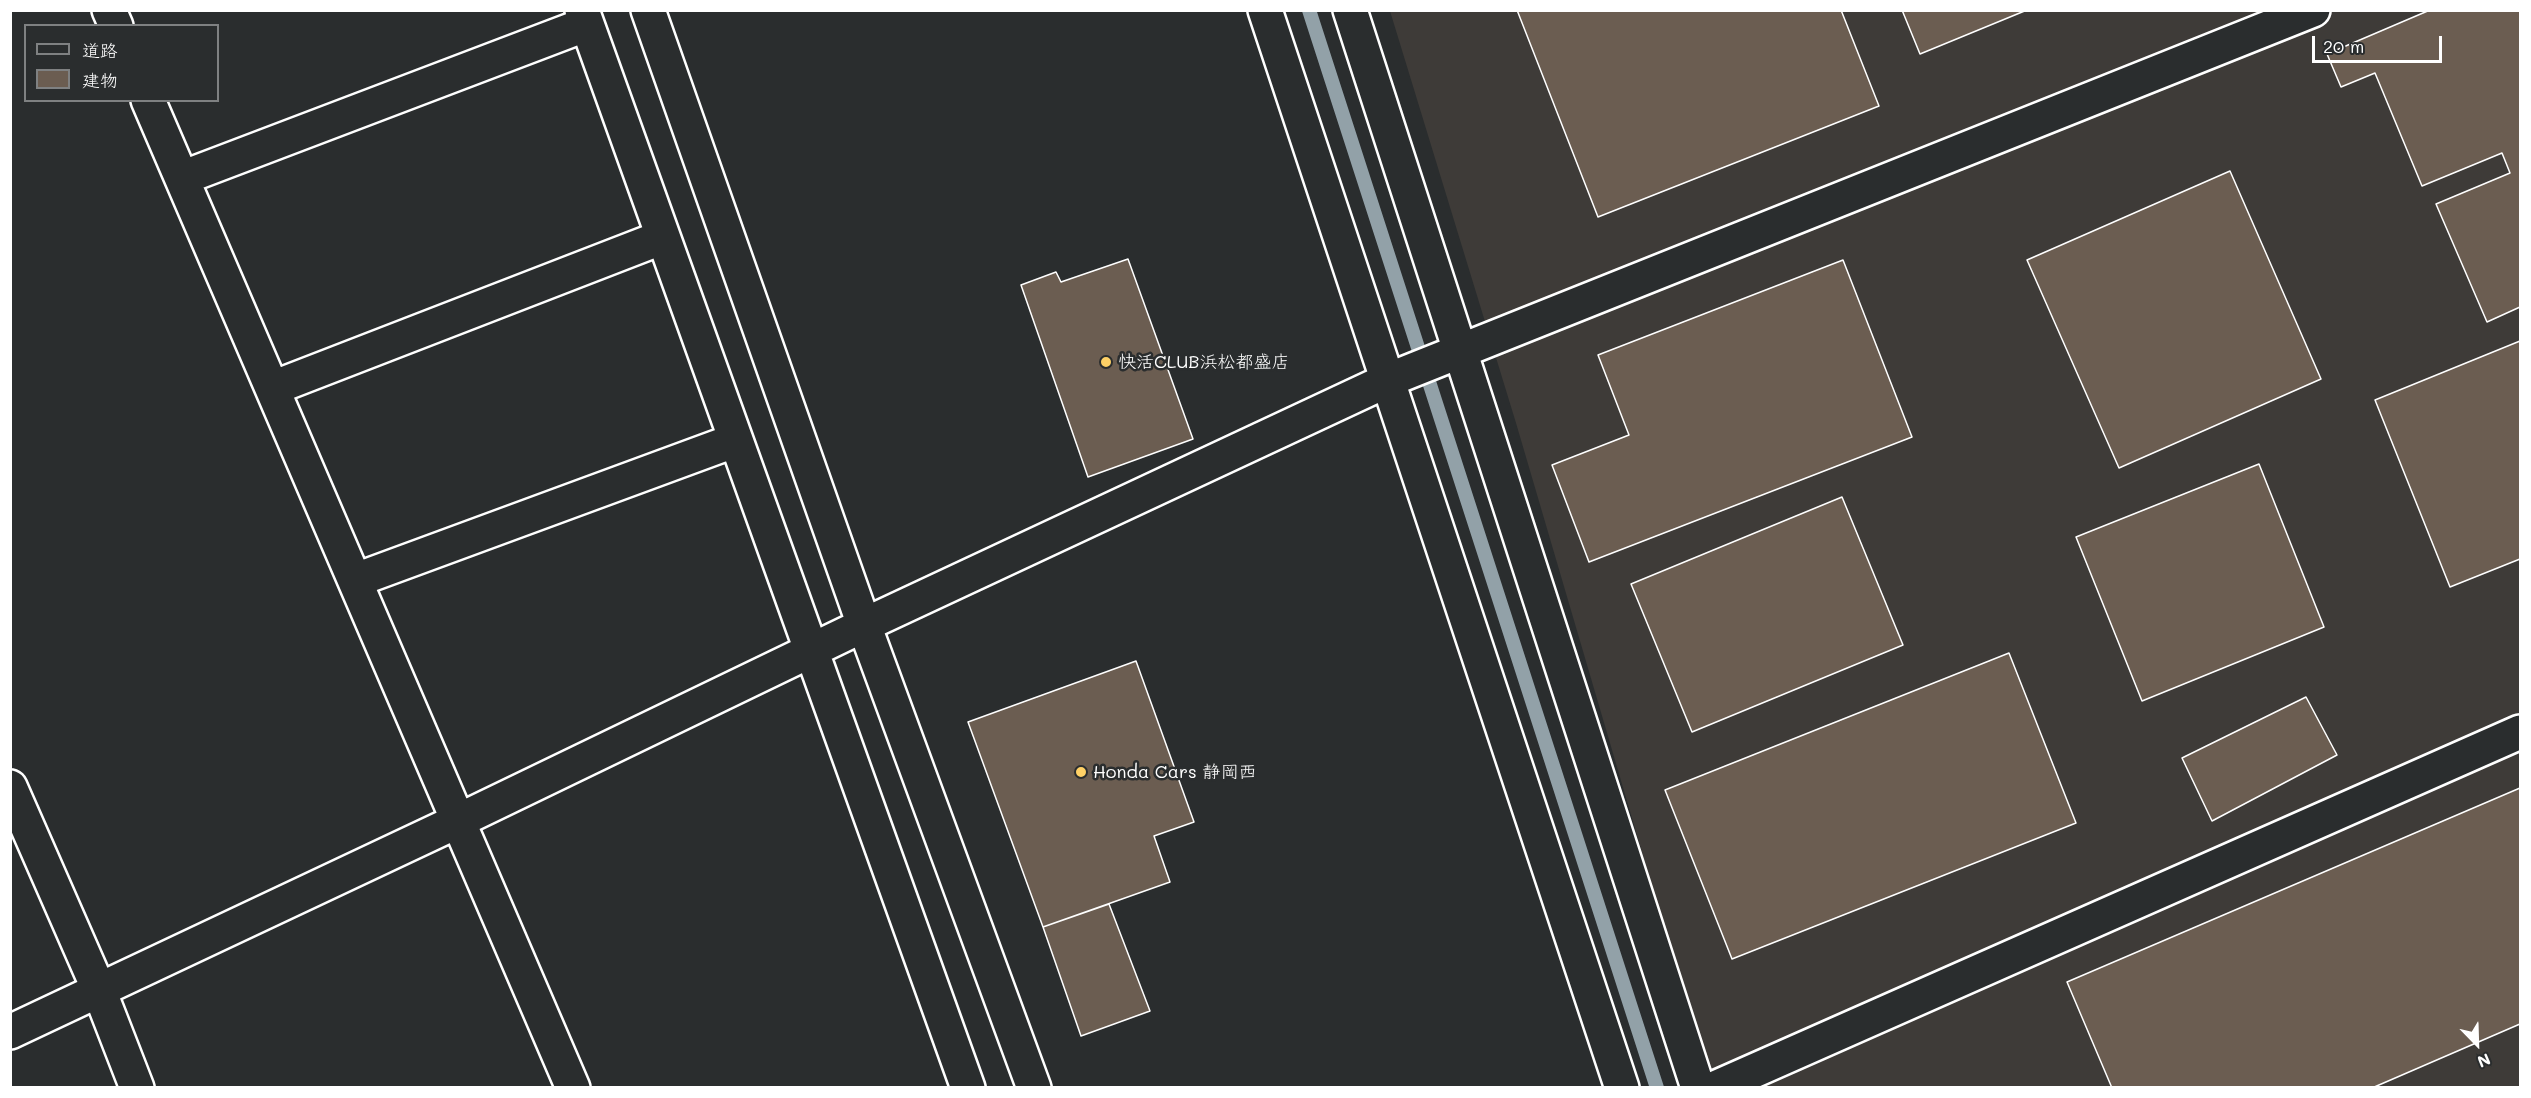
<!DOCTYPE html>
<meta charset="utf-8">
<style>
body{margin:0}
#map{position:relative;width:2531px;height:1098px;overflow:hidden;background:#2a2d2e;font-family:Mali,"Klee One",sans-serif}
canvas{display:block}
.frame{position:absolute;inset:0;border:12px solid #fff;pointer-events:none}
.legend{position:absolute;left:24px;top:24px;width:195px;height:78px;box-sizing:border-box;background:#2a2d2e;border:2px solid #7f8182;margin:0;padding:8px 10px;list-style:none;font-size:18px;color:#fff}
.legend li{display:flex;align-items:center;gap:12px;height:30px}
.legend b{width:30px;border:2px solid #7f8182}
.north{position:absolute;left:2447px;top:1014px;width:60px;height:60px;-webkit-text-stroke:4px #2a2d2e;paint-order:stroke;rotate:157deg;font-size:16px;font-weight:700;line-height:24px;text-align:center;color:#fff}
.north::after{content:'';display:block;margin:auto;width:21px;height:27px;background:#fff;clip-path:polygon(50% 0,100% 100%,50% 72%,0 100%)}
.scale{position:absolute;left:2312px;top:36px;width:130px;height:27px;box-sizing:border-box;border:3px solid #fff;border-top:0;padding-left:8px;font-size:18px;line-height:21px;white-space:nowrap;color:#fff;-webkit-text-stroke:4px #2a2d2e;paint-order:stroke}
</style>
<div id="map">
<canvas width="2531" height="1098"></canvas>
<div class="frame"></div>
<ul class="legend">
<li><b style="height:8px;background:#2a2d2e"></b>道路</li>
<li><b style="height:16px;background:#6b5d51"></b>建物</li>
</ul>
<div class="north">N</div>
<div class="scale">20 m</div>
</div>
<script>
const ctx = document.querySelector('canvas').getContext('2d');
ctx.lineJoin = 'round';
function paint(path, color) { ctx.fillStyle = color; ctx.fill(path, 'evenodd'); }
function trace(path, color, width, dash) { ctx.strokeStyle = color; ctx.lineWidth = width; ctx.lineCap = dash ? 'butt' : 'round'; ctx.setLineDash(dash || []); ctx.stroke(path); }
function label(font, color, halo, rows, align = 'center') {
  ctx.font = font + ' Mali,"Klee One",sans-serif'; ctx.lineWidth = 5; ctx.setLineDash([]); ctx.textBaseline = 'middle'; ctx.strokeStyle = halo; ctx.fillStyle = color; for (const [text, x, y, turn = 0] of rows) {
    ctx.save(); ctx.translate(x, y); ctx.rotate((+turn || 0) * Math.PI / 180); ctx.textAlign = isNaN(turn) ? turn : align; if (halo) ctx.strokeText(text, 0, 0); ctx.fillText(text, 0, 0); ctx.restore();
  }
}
paint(new Path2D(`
 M1390,11H2520V1087H1711L1516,423Z`), '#3e3b38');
trace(new Path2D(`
 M1309,10L1657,1088`), '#92a1a8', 14);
const building = new Path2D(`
 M1517,10H1841L1879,106L1598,217Z
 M1902,10H2027L1920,54Z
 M2430,10H2520V307L2487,322L2436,204L2510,173L2502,153L2422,186L2375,73L2341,87L2327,54Z
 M2230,171L2321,379L2119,468L2027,260Z
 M1128,259L1193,439L1088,477L1021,285L1056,272L1061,282Z
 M1843,260L1912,437L1589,562L1552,465L1629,435L1598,355Z
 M2520,341V559L2450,587L2375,400Z
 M2259,464L2324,627L2142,701L2076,537Z
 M1842,497L1903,645L1692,732L1631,584Z
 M2009,653L2076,823L1732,959L1665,790Z
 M1136,661L1194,822L1154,836L1170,882L1043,927L968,722Z
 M2306,697L2337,755L2212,821L2182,758Z
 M2520,788V1024L2372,1088H2112L2067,982Z
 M1109,904L1150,1011L1081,1036L1043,927Z`);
paint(building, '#6b5d51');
trace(building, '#fff', 1.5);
const minor = new Path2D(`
 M109,10L116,26
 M582,10L968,1088
 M648,10L864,625L1034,1088
 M1265,10L1622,1088
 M1350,10L1698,1088
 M148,100L573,1088
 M182,178L587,24
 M273,388L663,237
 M356,580L736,440
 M10,787L99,990L137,1088
 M10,1032L460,820L864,625L1388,380L2313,10
 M1715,1088L2520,732`);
trace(minor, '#fff', 38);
trace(minor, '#2a2d2e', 33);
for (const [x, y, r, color] of [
 [1106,362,6,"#ffd166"],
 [1081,772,6,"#ffd166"]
]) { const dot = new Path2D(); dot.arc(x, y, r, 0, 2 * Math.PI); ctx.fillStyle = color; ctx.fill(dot); trace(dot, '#2a2d2e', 2); }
label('18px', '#fff', '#2a2d2e', [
 ["快活CLUB浜松都盛店",1118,362],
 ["Honda Cars 静岡西",1093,772]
], 'left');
</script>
